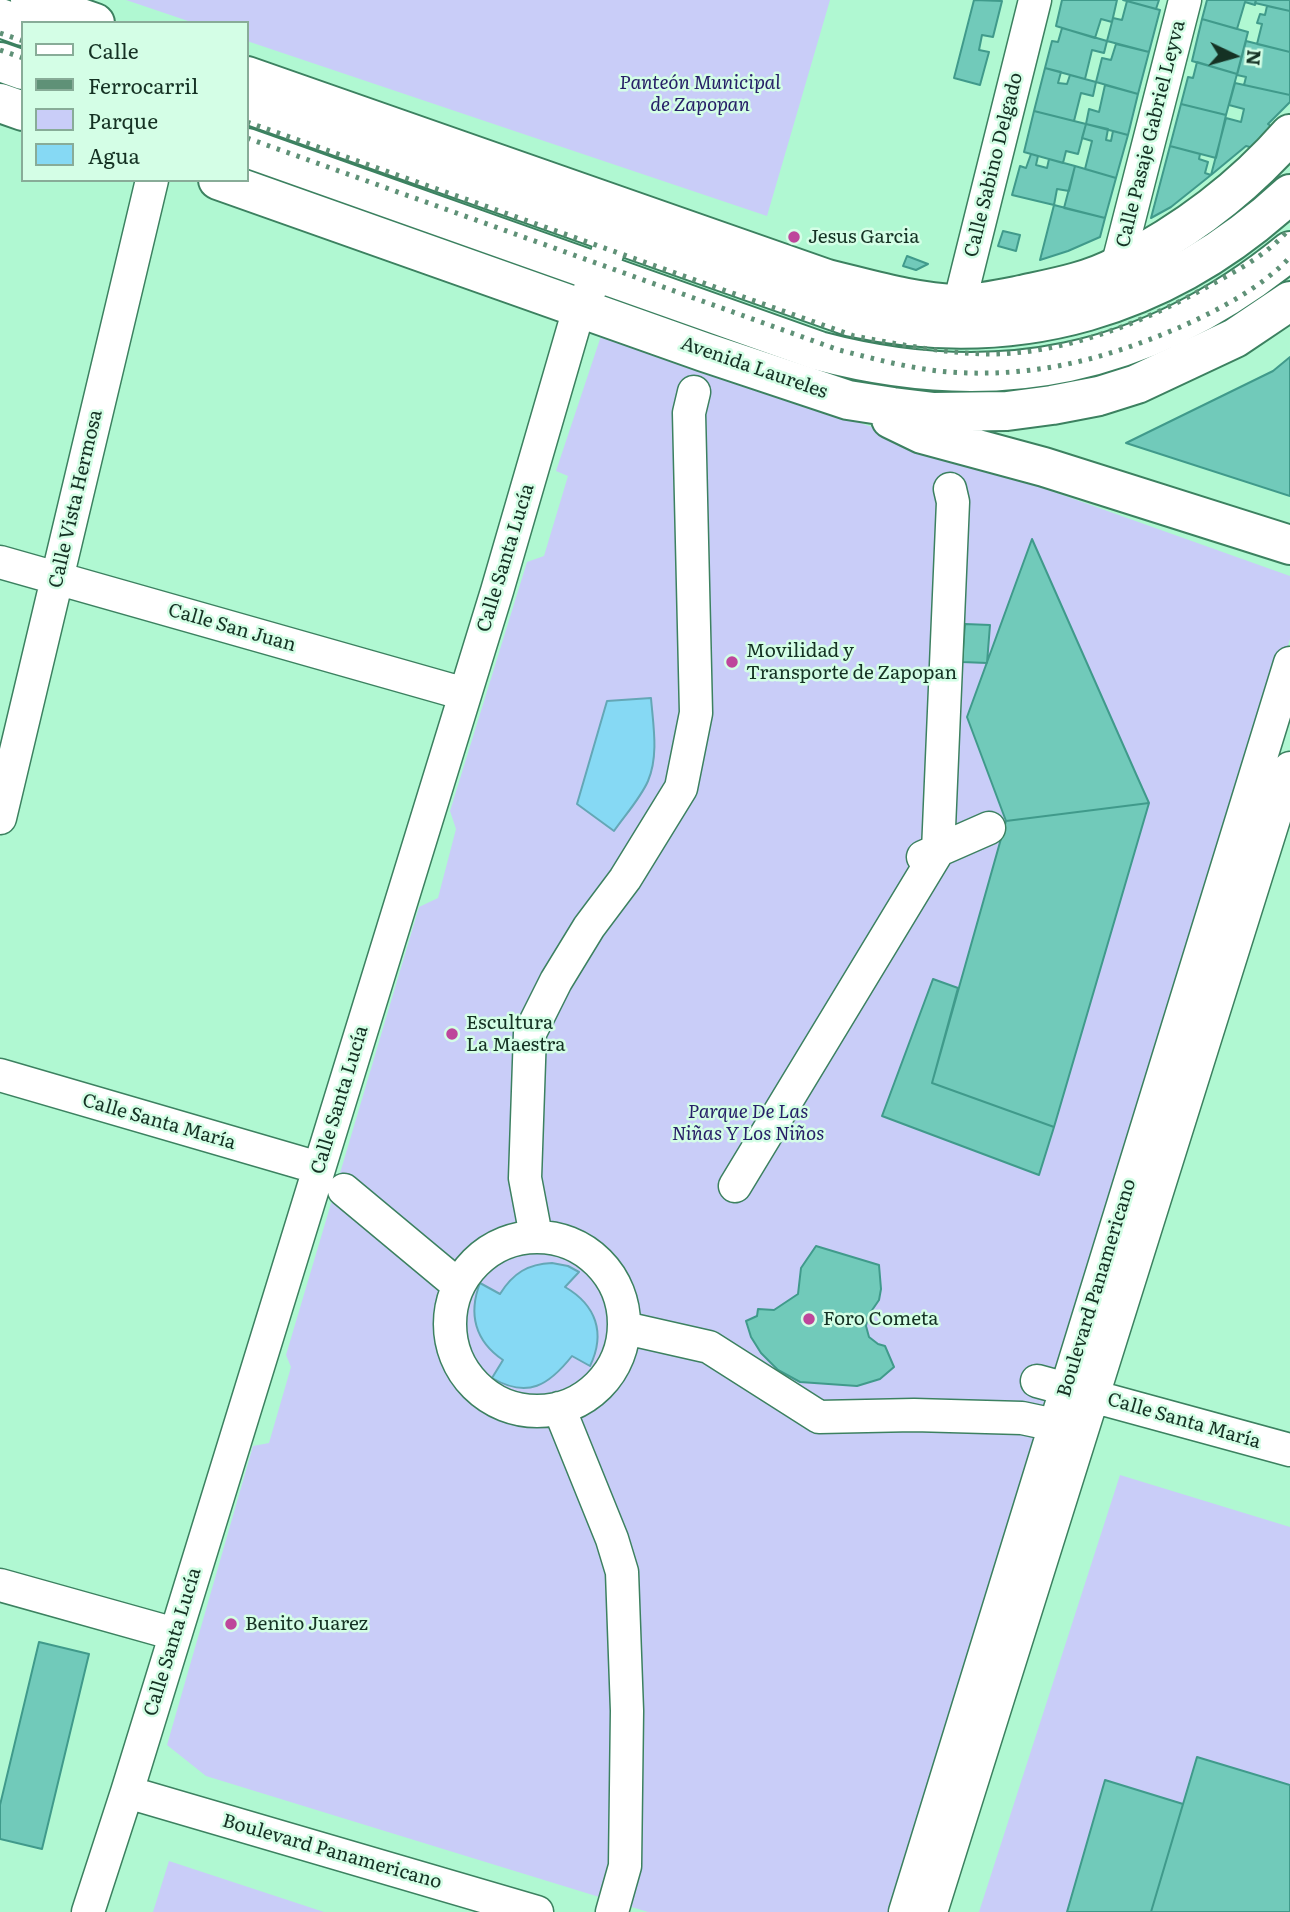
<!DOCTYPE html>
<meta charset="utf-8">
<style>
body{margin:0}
#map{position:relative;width:1290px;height:1912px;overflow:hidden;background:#b0f8d2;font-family:Literata,serif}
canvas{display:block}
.legend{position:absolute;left:21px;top:21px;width:228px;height:161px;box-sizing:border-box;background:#d4fee6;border:2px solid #88ac98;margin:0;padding:9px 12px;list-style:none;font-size:21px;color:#153224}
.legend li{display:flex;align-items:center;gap:14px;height:35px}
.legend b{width:35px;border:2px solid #88ac98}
.north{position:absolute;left:1199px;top:21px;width:70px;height:70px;-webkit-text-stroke:5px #d4fee6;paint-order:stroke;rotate:95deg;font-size:19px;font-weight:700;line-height:28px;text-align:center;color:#153224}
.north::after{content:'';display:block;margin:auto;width:24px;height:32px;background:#153224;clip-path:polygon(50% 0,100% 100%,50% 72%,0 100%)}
</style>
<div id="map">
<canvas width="1290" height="1912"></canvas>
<ul class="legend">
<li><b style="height:9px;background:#fff"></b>Calle</li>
<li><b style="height:9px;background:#5f9177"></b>Ferrocarril</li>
<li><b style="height:19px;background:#c9cdf8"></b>Parque</li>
<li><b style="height:19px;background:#86d9f4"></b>Agua</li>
</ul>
<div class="north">N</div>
</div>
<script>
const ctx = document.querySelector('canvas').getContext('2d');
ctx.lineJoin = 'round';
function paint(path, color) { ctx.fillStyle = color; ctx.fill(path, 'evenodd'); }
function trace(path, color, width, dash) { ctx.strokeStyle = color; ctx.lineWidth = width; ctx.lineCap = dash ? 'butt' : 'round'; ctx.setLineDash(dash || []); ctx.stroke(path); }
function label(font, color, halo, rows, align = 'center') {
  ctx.font = font + ' Literata,serif'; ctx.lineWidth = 5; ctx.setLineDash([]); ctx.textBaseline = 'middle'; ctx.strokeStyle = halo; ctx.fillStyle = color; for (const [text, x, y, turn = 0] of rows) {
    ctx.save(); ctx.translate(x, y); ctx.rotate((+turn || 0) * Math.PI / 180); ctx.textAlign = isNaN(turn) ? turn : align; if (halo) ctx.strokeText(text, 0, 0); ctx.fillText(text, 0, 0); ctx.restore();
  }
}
paint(new Path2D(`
 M126,0H830L767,216L247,41V23H194Z
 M601,336H616L1290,576V639L900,1912H648L206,1776L167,1745L253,1446L269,1443L291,1367L286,1355L419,907L438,898L456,829L450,811L527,562L544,556L568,476L556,471Z
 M1120,1475L1290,1527V1912H979Z
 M169,1861L324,1912H153Z`), '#c9cdf8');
const water = new Path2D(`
 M651,698C653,724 659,755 648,781C640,799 625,815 614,831L577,804L607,701Z
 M552,1263L568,1266L579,1272L565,1287C596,1305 606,1333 590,1366L572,1356C549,1385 528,1399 492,1378L503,1360C475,1341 468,1314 480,1283L500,1294C513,1273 528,1264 552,1263Z`);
paint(water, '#86d9f4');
trace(water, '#64a7b6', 2);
const building = new Path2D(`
 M974,0L1002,1L993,37L982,35L979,50L989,52L980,85L954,78Z
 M1062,0H1117L1112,22L1101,19L1095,38L1056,26Z
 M1123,0H1159L1156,9Z
 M1207,0H1256L1255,5L1245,2L1237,29L1202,19Z
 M1256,0H1290V11L1255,3Z
 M1127,1L1160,10L1149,52L1107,41L1113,18L1122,20Z
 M1267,6L1290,11V52L1257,44L1262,24L1257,23L1260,14L1265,15Z
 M1202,19L1248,32L1237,74L1192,61Z
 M1062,28L1107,41L1104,53L1092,50L1085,79L1045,68L1052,41L1058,42Z
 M1246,41L1290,52V95L1244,85L1246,77L1237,75Z
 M1116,44L1149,52L1138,94L1096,82L1102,58L1111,60Z
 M1197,62L1237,74L1226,115L1181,104L1188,77L1193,78Z
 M1045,68L1061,72L1058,83L1067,84L1070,75L1096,82L1093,96L1081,93L1074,121L1034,111Z
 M1235,83L1290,95V102L1268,124L1272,127L1257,149L1246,146L1211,175L1226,118L1241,122L1244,109L1229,105Z
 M1105,85L1138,94L1128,135L1086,124L1089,109L1099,112Z
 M1181,104L1226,115L1216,158L1170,146Z
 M1034,111L1086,124L1078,154L1066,151L1063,163L1024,152Z
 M1086,124L1108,129L1106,140L1111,141L1113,131L1128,135L1116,178L1085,169L1092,141L1082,138Z
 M1170,146L1200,154L1199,159L1208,162L1205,173L1211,175L1171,207L1151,218Z
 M1031,154L1038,156L1036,165L1047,168L1049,159L1075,166L1069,191L1057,189L1054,205L1012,195L1020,166L1026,168Z
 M1075,166L1116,178L1105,218L1064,208Z
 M1054,205L1105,218L1100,237L1068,251L1040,260Z
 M1003,231L1020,235L1016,251L998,246Z
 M907,256L928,264L916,270L903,266Z
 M1290,357V496L1126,443L1273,371Z
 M1032,539L1136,774L1149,803L1006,821L967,717Z
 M965,624L990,625L987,663L962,662Z
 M1149,803L1054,1127L932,1083L1006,821Z
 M933,979L958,988L932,1083L1054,1127L1039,1175L882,1116Z
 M816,1246L879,1265L881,1289L879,1300L868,1316L866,1326L869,1337L878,1344L885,1346L894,1367L880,1379L857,1386L800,1382L778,1370L761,1353L751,1337L746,1321L757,1316L758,1309L774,1310L798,1294L801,1268Z
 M39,1642L89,1654L42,1849L0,1839V1805Z
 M1197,1757L1290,1785V1912H1151Z
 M1105,1780L1183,1804L1151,1912H1067Z`);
paint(building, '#71caba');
trace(building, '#409a8b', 2);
const street = new Path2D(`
 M1117,267L1185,0
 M954,325L1035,0
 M0,562L465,694
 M0,818L152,180
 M923,857L989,828
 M0,1075L319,1168
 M735,1186L938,851L953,502L950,489
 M344,1190L458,1285
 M536,1236L525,1178L530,1033L556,981L589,927L625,879L681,788L696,713L689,413L694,392
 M450 1324a87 87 0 1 1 174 0a87 87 0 1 1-174 0Z
 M625,1328L709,1347L819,1417L914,1415L1022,1418L1055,1425
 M1037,1381L1290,1450
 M559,1408L612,1539L622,1572L627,1711L625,1866L612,1912
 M0,1585L175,1634
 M127,1792L537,1912
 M88,1912L127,1792L497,591L576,319L583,309L590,289L601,272L621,211
 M905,1912L1290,663
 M931,1912L1290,768`);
const secondary = new Path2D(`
 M30,0L95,23
 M247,76L827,279C869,289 914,303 958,304C978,304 1001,299 1021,295C1053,288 1088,282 1118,266C1183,233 1242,189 1290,134
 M0,103L23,111
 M218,180L704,352L848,400L893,407L934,412L1007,411L1052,405L1099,396L1137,384L1235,338L1290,301
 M891,419L922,434L1044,467L1290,545`);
const primary = new Path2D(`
 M0,18L23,26
 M0,62L23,70
 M247,104L852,317C1017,352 1167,308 1290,194
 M247,148L819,351C996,398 1148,367 1290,251`);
trace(street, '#3c8160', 35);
trace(secondary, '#3c8160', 42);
trace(primary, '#3c8160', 42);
trace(street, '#fff', 32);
trace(secondary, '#fff', 38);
trace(primary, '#fff', 38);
trace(new Path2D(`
 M0,33L23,41
 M0,50L23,58
 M247,122L854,336C898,344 942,353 986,354C1060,355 1140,324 1203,289C1233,273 1268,255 1290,228
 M247,138L839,350C875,359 912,369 949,372C1032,378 1103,360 1178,328C1215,312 1263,287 1290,257`), '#5f9177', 5, [3.5, 7]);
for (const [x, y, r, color] of [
 [794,237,7,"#be469b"],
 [732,662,7,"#be469b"],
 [452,1034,7,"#be469b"],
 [809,1319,7,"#be469b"],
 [231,1624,7,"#be469b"]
]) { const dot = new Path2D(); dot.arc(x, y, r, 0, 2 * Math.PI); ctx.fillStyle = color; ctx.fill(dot); trace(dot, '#d4fee6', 2.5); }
label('italic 19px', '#272067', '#d4fee6', [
 ["Panteón Municipal",700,83],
 ["de Zapopan",700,105],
 ["Parque De Las",748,1112],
 ["Niñas Y Los Niños",748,1134]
]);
label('19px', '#153224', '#d4fee6', [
 ["Calle Pasaje Gabriel Leyva",1151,134,-76],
 ["Calle Sabino Delgado",994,165,-76],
 ["Avenida Laureles",754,368,19],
 ["Calle Vista Hermosa",76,499,-77],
 ["Calle Santa Lucía",506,558,-73],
 ["Calle San Juan",232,628,16],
 ["Calle Santa Lucía",340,1100,-73],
 ["Calle Santa María",159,1122,16],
 ["Boulevard Panamericano",1097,1288,-73],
 ["Calle Santa María",1184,1421,16],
 ["Calle Santa Lucía",173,1642,-73],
 ["Boulevard Panamericano",332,1852,16]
]);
label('19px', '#153224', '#d4fee6', [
 ["Jesus Garcia",808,237],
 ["Movilidad y",746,651],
 ["Transporte de Zapopan",746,673],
 ["Escultura",466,1023],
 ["La Maestra",466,1045],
 ["Foro Cometa",823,1319],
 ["Benito Juarez",245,1624]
], 'left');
</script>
